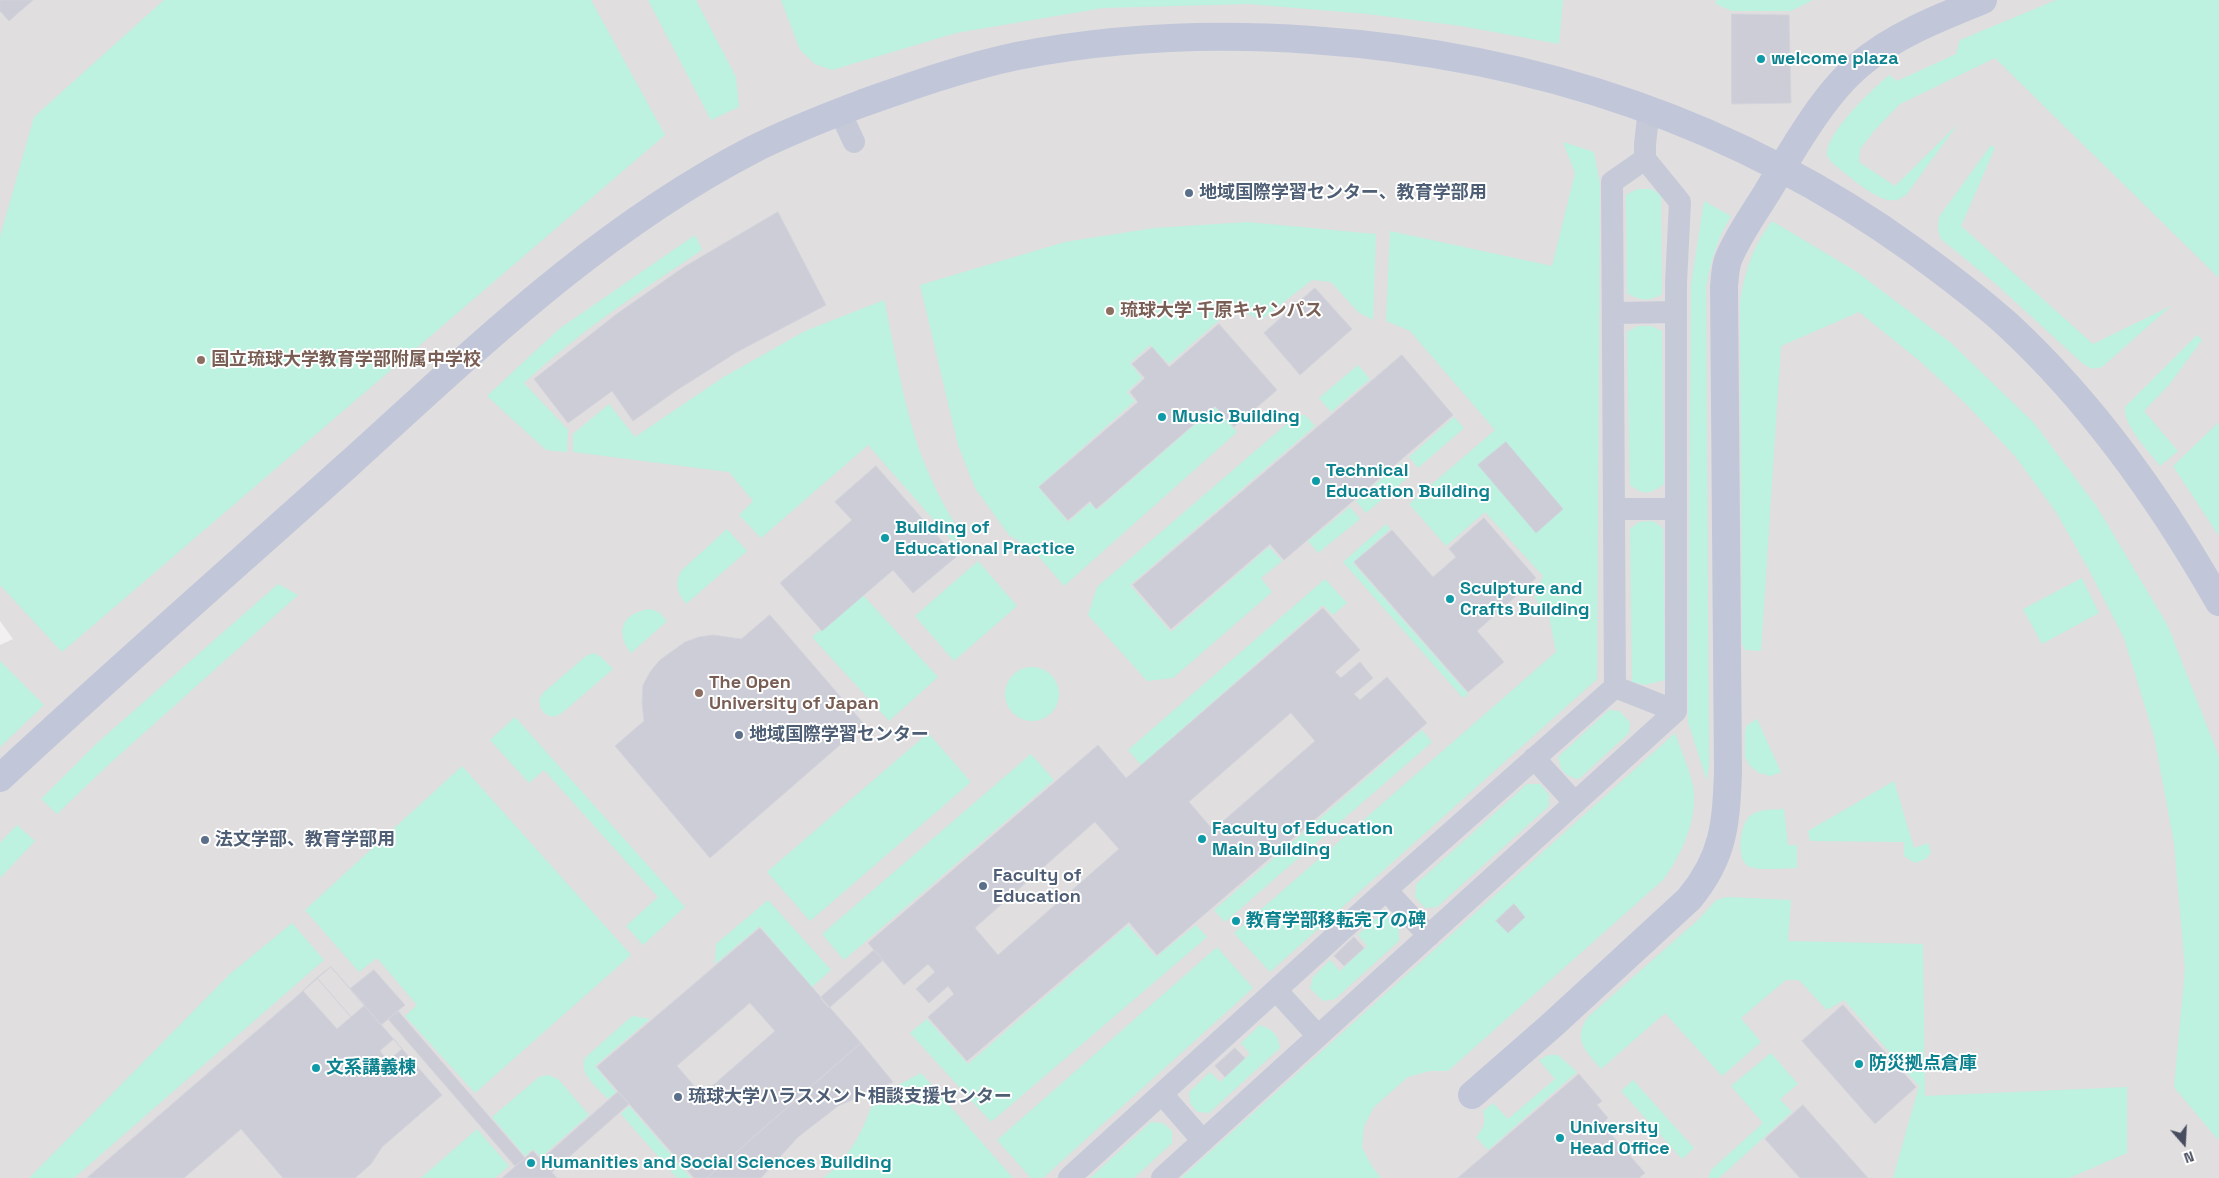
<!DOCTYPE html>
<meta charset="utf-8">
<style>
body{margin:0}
#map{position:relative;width:2219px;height:1178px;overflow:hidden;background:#f2f0f0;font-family:"Space Grotesk",sans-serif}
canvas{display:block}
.north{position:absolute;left:2159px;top:1118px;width:50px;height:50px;-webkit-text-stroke:4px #fff;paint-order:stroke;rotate:161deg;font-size:14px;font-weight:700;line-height:20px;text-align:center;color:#474d5e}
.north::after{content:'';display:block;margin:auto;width:18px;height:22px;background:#474d5e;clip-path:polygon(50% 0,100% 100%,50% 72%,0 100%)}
</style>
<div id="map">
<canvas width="2219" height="1178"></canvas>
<div class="north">N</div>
</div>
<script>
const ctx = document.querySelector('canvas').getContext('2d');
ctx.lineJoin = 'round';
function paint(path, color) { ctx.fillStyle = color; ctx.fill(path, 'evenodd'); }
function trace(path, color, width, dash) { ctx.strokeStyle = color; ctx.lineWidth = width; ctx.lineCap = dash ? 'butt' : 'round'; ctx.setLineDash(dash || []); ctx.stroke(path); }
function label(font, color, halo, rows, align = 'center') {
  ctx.font = font + ' "Space Grotesk","Noto Sans JP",sans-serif'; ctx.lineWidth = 4; ctx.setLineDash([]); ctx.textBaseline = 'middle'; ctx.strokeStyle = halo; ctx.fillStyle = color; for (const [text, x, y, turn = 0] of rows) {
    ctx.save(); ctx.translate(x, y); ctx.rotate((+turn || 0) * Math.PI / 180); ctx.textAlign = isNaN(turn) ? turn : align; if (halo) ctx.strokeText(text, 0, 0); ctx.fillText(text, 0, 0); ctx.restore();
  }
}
paint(new Path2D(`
 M0,0H2219V1178H0V645L13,639L0,621Z`), '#e0dedf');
paint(new Path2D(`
 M164,0H591L665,135L62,652L0,585V237L34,117Z
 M648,0H696L736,77L739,107L711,120Z
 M781,0H1563L1559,44L1461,26L1367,14L1248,4L1103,8L956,33L832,70L815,64L800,50Z
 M1716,0H1813L1791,11H1732L1716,4Z
 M2056,0H2219V278L1995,58L1900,104L1874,131L1860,149L1859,162L1895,186L1958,124L1906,195C1903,196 1899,200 1896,200C1878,204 1846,173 1832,163L1827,156C1825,133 1872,90 1889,75L1897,81L1956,54L1960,40Z
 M1563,142L1594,152L1600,184L1597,679L1270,972L1234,933L1556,652L1549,616L1534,597L1543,576L1485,512L1446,546L1409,504L1495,430L1410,331L1386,321L1390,231L1552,266L1575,173Z
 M1991,145L1995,148L1961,226L2093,344L2171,306L2102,367C2093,370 2088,368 2081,362L1997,285L1941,239L1938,230L1939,217Z
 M1637,189H1652L1661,196L1662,294C1648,302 1640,301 1627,293L1626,195Z
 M1704,201L1731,216C1717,239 1711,260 1706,287L1709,762L1707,781L1688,722L1691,285Z
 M1772,221L1857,272L1951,343L2034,423L2097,507L2168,626L2219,757V1141L2174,1087L2185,969L2174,843L2154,736L2124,638L2089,570L2056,512L2015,456L1965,403L1921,362L1859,312L1781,346L1761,651L1745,650L1742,643L1740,302C1745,271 1753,246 1772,221Z
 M1247,222L1376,234L1373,320L1358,312L1331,282L1312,280L1261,320L1234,307L1169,364L1150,345L1130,363L1142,378L1127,392L1135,401L1038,487L1068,522L1090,503L1097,510L1215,407L1237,432L1064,586L1035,552L1009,535L975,488L958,445L920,285L1065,242L1154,228Z
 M695,235L702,250C640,291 579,332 524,383L568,430L567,452L546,450L487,396L559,329Z
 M884,300C895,350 904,409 922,457C932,484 946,510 962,535L953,542L868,445L761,538L739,515L753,501L729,472L573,452V434L609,404L635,437L722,378L805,331Z
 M1638,326H1651L1662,331L1664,484C1650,494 1644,496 1630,485L1627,332Z
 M2197,335L2202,340L2169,385L2144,411L2178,451L2160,466C2149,451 2123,426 2125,407Z
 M1358,365L1370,379L1331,412L1319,398Z
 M1297,415H1305L1315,426L1130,585L1171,632L1269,547L1282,561L1261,578L1272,592L1173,678L1147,681L1088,615L1097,587Z
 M1454,417L1464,428L1418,468L1409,457Z
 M2219,422V536L2173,466Z
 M1400,463L1411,475L1366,513L1356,501Z
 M1350,507L1360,519L1318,553L1308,541Z
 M1653,521L1663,528L1665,680L1645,685L1632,682L1630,529L1639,522Z
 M1386,524L1390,529L1353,563L1468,694L1463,698L1343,562Z
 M727,529L747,551L686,604C677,593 674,582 682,570Z
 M978,561L1017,606L954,661L915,616Z
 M2082,578L2099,613L2042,644L2023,609Z
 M1325,579L1347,603L1333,615L1323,605L1141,765L1128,750Z
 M278,584L298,595L106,767L57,814L41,799L96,744Z
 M862,594L938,677L889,721L812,637Z
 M651,609L660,613L667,621L631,653C614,631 623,612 651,609Z
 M593,653L601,657L613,669L562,713L554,717C544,715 540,710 539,700L543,693L586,656Z
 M0,661L44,705L0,747Z
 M1005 694a27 27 0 1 1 54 0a27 27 0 1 1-54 0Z
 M1609,710L1619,711L1630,722L1629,733L1579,779C1565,777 1560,770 1558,757Z
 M515,717L685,907L643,945L626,926L658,897L544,770L529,783L490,740Z
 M1757,719L1781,772L1771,776L1759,773L1750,766L1745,757V731L1747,725Z
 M1422,730L1432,742L1225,922L1214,910Z
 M928,733L971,782L810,921L767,872Z
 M1675,733C1680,748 1693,778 1694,792C1696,824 1681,854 1664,879L1448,1071H1430L1408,1077L1374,1107L1364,1126L1362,1147L1371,1165L1381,1178H1181Z
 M1031,754L1054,780L844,960L822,934Z
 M462,766L631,955L475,1093L405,1016L417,1005L377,958L359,972L305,910Z
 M1894,781L1914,848L1928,843L1931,852L1926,859L1915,863L1904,856V842L1810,841L1808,831Z
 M1527,784H1540L1549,795V806L1437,907L1425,908L1415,897L1416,884Z
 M1784,809L1788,845H1797V868C1785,868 1760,871 1750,867C1735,862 1740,824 1750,816C1760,808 1772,810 1784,809Z
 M17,825L35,841L0,878V843Z
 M1727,897L1791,900L1788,941L1923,944L1925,1096L2127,1087V1153L2069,1178H1893L1919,1086L1844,1000L1827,1010L1799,980H1786L1741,1018L1761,1042L1722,1076L1665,1013L1601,1069C1586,1051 1572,1040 1588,1017L1700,918L1716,900Z
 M768,900L831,970L812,987L760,926L715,964L716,944Z
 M1376,918H1389L1399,929V941L1335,999L1323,1001L1310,988L1313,977L1330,960L1340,971L1367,946L1358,935Z
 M292,923L324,960L74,1178H29L230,974Z
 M1128,925L1156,957L1196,925L1207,937L991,1122L910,1033L927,1019L968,1064Z
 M1217,947L1253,988L1043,1178H1031L997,1140Z
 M632,1016L650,1019L595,1066L616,1092L608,1099C598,1088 576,1072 586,1057Z
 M1260,1025C1273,1030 1278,1034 1280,1048L1209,1113L1197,1112L1190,1103L1189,1092L1210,1072L1220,1082L1250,1054L1241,1043Z
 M1771,1053L1798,1084L1780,1099L1792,1112L1719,1178H1708L1711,1170L1763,1123L1731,1086Z
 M1549,1055H1558L1577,1072L1488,1150L1476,1137C1484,1128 1486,1122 1483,1111L1493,1103L1508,1119L1555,1079L1539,1060Z
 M921,1073L1013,1178H823C850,1158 864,1130 874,1098Z
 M548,1075L558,1079L589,1115L541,1157L533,1149L525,1156L492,1117L539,1077Z
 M1633,1080L1694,1148L1682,1159L1621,1091Z
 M629,1106L691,1178H677L621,1114Z
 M1151,1122L1163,1123L1172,1131V1143L1134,1178H1090Z
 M477,1129L509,1166L495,1178H421Z`), '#bcf2df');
const building = new Path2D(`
 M0,0H33L9,21L0,11Z
 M1732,14L1789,15L1791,103L1732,104Z
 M778,212L826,305L737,352L677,390L633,421L612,391L568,423L534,379L618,313L684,267Z
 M1315,288L1352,329L1300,375L1264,333Z
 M1219,324L1277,390L1234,427L1215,406L1096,509L1090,501L1068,520L1039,487L1138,402L1130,392L1145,378L1132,364L1152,347L1169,367Z
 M1402,355L1453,415L1284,560L1270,544L1171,629L1133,585Z
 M1506,442L1563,509L1536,533L1478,465Z
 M876,466L956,557L913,593L893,570L822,631L780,583L852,520L835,502Z
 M1484,518L1536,578L1477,631L1504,662L1468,692L1354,562L1392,530L1433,577L1456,557L1449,549Z
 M1323,608L1360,650L1335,672L1341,678L1360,662L1373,678L1354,694L1360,700L1387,677L1427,723L1157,955L1129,922L967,1061L928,1017L954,994L948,986L929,1003L916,989L935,972L928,964L904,985L868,943L1098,745L1126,778ZM1291,713L1315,741L1213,830L1189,802ZM1095,822L1119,849L998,955L975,928Z
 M770,615L864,724L710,858L615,746L644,721L642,703L643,685L650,672L660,660L685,642L699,637L713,635L741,639Z
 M1514,904L1525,917L1508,933L1496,921Z
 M760,928L861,1043L707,1178H694L597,1067ZM750,1003L775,1031L702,1095L677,1066Z
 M1354,937L1364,948L1344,966L1334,956Z
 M874,950L883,960L829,1008L820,998Z
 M331,967L365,1005L351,1017L317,978Z
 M331,967L442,1095L382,1147L371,1164L362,1172L355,1178H283L241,1129L184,1178H87Z
 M374,970L405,1005L381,1025L350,989Z
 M317,978L351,1017L337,1029L303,991Z
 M1843,1005L1916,1087L1875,1124L1802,1041Z
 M398,1011L525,1158L515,1166L388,1019Z
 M394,1039L402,1049L388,1061L380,1051Z
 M861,1043L893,1082L838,1106L798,1137L761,1178H707Z
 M1235,1048L1245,1058L1225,1077L1215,1066Z
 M1579,1074L1602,1101L1597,1105L1608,1118L1602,1124L1645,1173L1639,1178H1458Z
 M618,1092L629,1104L552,1172L541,1160Z
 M1803,1105L1868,1178H1800L1765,1139Z
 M533,1151L557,1178H502L525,1158Z`);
paint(building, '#cccdd6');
trace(building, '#d3d4dc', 1);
trace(new Path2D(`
 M840,112L854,142
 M1613,313L1676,312
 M1614,509H1676
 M1615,687L1676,711
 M1534,758L1575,803
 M1386,890L1429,936
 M1276,990L1318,1036
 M1162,1094L1203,1141
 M1069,1178L1386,890L1615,687L1612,182L1645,159
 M1162,1178L1676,711V283L1680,202L1645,159V144L1649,109`), '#c6cad8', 22);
trace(new Path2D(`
 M0,778C115,671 233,568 350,463C477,348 598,230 752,150C787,132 826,117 863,103C914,85 965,67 1017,56C1114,37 1214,33 1312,40C1531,55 1734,121 1913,250C1946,274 1978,298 2008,325C2094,405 2161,500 2219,602
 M1472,1095L1551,1026L1689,899C1724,857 1726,824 1728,772L1724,286C1725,278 1725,268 1728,260C1737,237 1753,215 1766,194C1791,153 1822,96 1859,65C1894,35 1941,17 1983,0`), '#c1c7d9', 28);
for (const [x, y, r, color] of [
 [1761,59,5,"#0f9aa8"],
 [1189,193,5,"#5c6f8a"],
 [1110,311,5,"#8d6e63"],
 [201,360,5,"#8d6e63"],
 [1162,417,5,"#0f9aa8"],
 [1316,481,5,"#0f9aa8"],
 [885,538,5,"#0f9aa8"],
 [1450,599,5,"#0f9aa8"],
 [699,693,5,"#8d6e63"],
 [739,735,5,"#5c6f8a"],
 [1202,839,5,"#0f9aa8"],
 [205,840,5,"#5c6f8a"],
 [983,886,5,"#5c6f8a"],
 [1236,921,5,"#0f9aa8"],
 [1859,1064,5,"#0f9aa8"],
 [316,1068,5,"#0f9aa8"],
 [678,1097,5,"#5c6f8a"],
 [1560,1138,5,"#0f9aa8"],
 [531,1163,5,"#0f9aa8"]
]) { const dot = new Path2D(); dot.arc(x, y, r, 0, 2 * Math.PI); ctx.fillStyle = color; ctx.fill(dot); trace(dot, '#fff', 2); }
label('bold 18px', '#0d838f', '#fff', [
 ["welcome plaza",1771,59],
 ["Music Building",1172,417],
 ["Technical",1326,471],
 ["Education Building",1326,492],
 ["Building of",895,528],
 ["Educational Practice",895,549],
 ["Sculpture and",1460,589],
 ["Crafts Building",1460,610],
 ["Faculty of Education",1212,829],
 ["Main Building",1212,850],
 ["教育学部移転完了の碑",1246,921],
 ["防災拠点倉庫",1869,1064],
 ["文系講義棟",326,1068],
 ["University",1570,1128],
 ["Head Office",1570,1149],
 ["Humanities and Social Sciences Building",541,1163]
], 'left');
label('bold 18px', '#4e5e75', '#fff', [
 ["地域国際学習センター、教育学部用",1199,193],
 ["地域国際学習センター",749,735],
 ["法文学部、教育学部用",215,840],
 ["Faculty of",993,876],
 ["Education",993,897],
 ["琉球大学ハラスメント相談支援センター",688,1097]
], 'left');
label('bold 18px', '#785e54', '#fff', [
 ["琉球大学 千原キャンパス",1120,311],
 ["国立琉球大学教育学部附属中学校",211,360],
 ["The Open",709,683],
 ["University of Japan",709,704]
], 'left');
</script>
